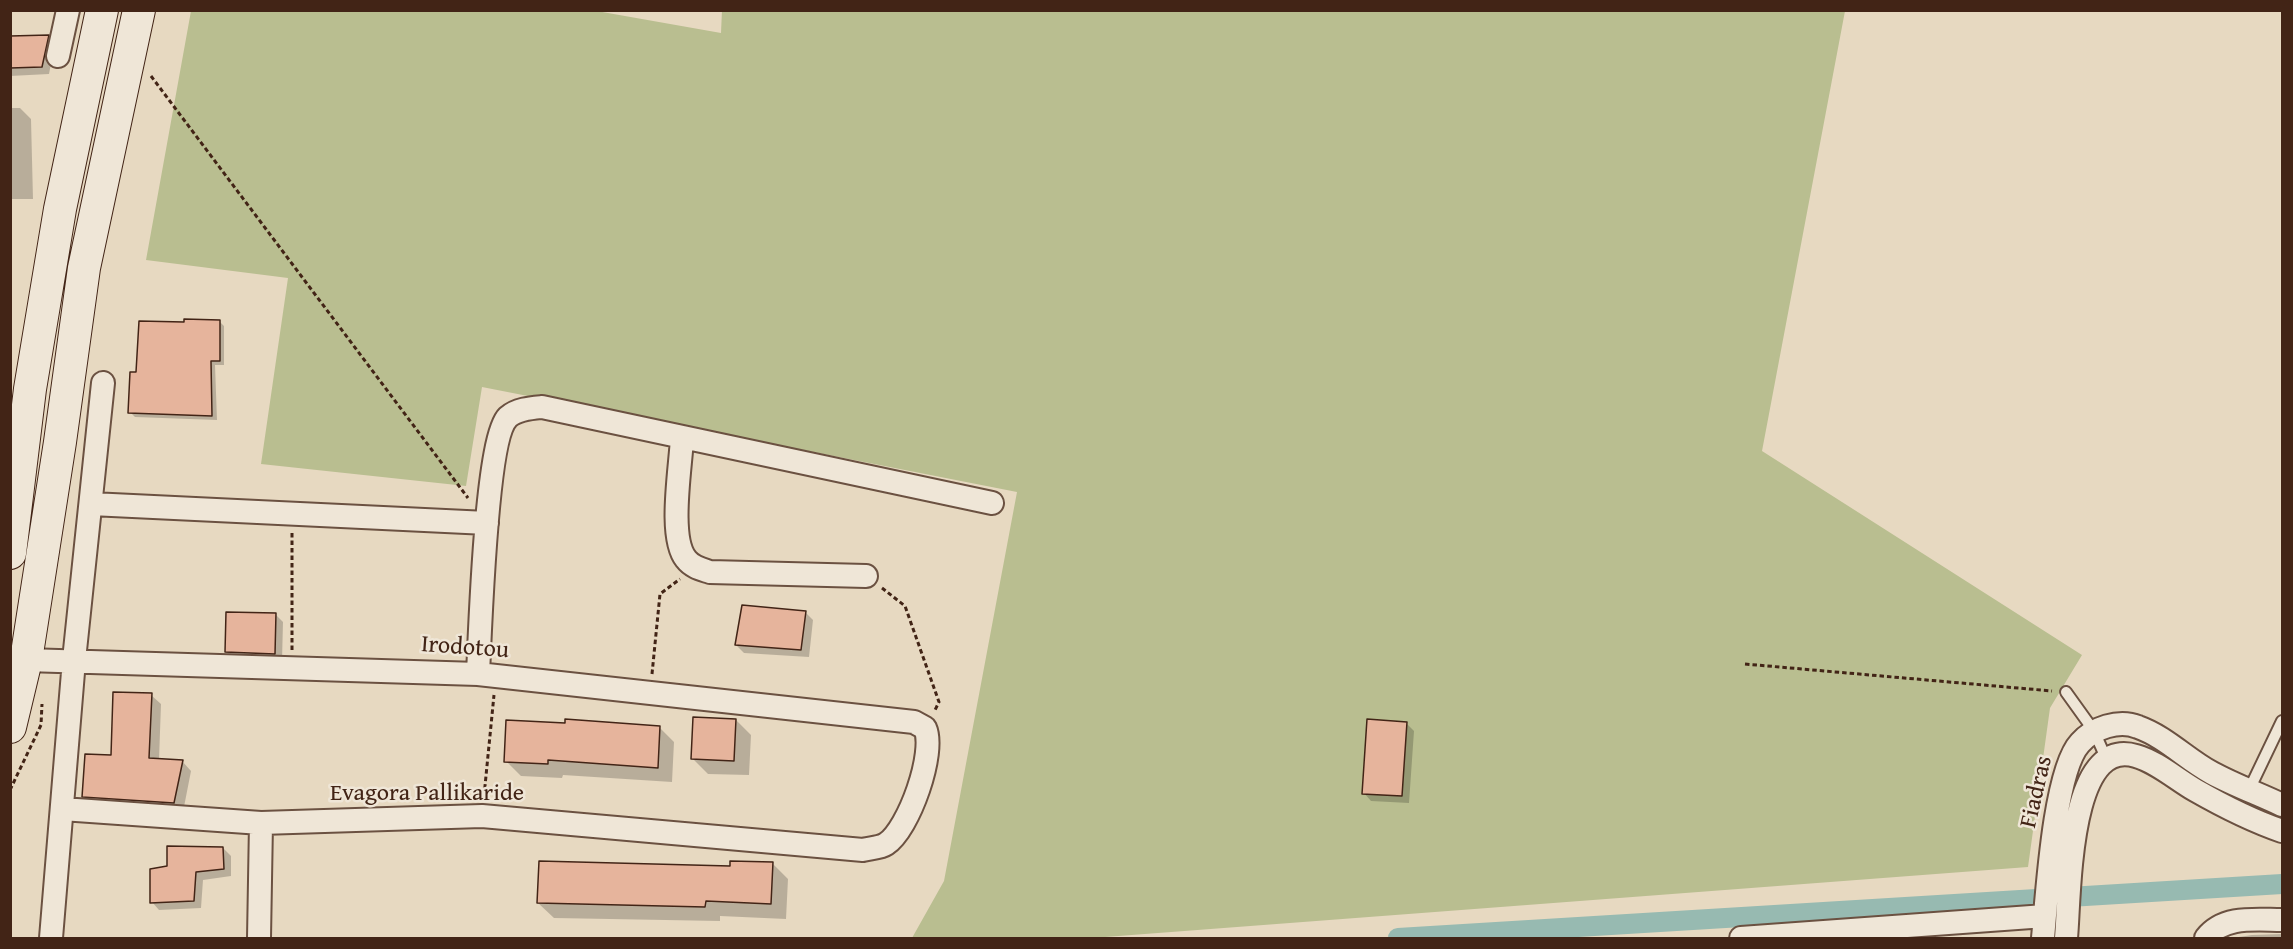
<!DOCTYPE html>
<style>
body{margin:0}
#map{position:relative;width:2293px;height:949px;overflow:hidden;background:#e7d9c1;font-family:"Gentium Book Plus",serif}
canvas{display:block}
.frame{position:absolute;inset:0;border:12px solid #422416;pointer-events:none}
</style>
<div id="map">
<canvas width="2293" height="949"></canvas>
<div class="frame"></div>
</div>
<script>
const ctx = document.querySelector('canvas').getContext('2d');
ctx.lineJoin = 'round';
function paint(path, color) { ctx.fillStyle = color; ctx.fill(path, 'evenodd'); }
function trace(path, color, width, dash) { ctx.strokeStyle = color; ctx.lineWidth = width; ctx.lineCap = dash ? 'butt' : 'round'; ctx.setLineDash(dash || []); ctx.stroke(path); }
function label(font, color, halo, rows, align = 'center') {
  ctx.font = font + ' "Gentium Book Plus",serif'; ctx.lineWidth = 5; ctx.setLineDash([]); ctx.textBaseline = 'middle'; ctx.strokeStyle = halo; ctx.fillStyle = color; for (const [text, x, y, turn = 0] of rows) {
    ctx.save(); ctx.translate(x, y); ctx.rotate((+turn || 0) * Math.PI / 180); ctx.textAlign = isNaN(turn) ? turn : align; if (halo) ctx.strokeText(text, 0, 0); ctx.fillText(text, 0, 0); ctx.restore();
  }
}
paint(new Path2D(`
 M591,10L721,33L722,10L1845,11L1762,451L2082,655L2050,708L2028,867L1092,938H912L944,881L1017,492L482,387L466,486L261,464L288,278L146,260L191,11Z`), '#b9be90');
paint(new Path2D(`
 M48,36L55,43L49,74L10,76V38Z
 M10,108H20L31,119L33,199H10Z
 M219,321L224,326V365H215L217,420L135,417L130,412L138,374L140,323Z
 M805,612L813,620L809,657L744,653L736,645Z
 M275,614L283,622L282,661L234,659L226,652Z
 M151,695L161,704L159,760L182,761L191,771L183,812L93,806L83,796L112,757Z
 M736,720L751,735L749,775L708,774L692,758Z
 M1406,723L1414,731L1409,803L1371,801L1364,793Z
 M659,727L674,742L672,782L563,775L562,778L521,776L506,761Z
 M223,848L231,856V876L203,880L201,908L159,910L152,902L168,867Z
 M773,864L788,879L786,919L720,916V921L554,918L538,903L731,867Z
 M2282,934V938H2232L2252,935Z`), '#0003');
trace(new Path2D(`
 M1398,938L2282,884`), '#97bab1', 20);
const building = new Path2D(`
 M49,35L42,67L10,68V36Z
 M184,319L220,320V361H211L212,416L128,413L130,372H136L139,321L184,322Z
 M742,605L806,611L801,650L735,645Z
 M226,612L276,613L275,654L225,652Z
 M113,692L152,693L149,758L183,760L174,803L82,797L85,754L111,755Z
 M693,717L736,719L734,761L691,759Z
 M565,719L660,726L658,768L548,760V764L504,762L506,720L565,723Z
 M1367,719L1407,722L1402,796L1362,794Z
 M167,846L223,847L224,869L196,872L194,901L150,903V869L167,866Z
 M539,861L730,866V861L773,862L771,904L706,901L705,907L537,903Z`);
paint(building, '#e6b49c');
trace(building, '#422416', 1.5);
const service = new Path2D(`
 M2066,692L2094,731L2106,758
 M2249,790L2282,721`);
const minor = new Path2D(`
 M58,56L68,10
 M682,437C681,466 668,537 686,559C692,567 701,569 710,572L866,576
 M91,504L487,523
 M26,660L478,674L914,722L925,728C936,752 909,829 886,844C880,848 870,848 863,850L482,816L261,823L62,809
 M478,674C480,634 486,438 508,417C517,409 531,408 542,407L992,503
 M51,938L74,660L103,383
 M259,938L261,823
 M1741,938L2045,916
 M2043,938C2047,897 2054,771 2080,743C2093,728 2119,719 2138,727C2166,737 2186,759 2212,773C2234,785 2259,794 2282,805
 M2066,938C2070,898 2067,735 2136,756C2157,762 2176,779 2195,790C2223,806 2253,821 2282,831
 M2206,938C2224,915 2256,920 2282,920`);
const secondary = new Path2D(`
 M10,553L30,389L60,209L102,10
 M10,727L26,660L60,442L84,268L139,10`);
trace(service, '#6b5141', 14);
trace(minor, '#6b5141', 26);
trace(secondary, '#422416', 34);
trace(new Path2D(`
 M151,76L468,498
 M292,533V650
 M882,588L905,606L939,702L935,710
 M1745,664L2052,691
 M652,674L660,594L680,579
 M10,790L41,725L42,704
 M484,796L494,695`), '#422416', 3, [4.5, 3]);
trace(service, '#efe6d7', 10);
trace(minor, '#efe6d7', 22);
trace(secondary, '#efe6d7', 32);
label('24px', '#422416', '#efe6d7', [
 ["Irodotou",465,648,4],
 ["Fiadras",2037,792,-77],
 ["Evagora Pallikaride",427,794]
]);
</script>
